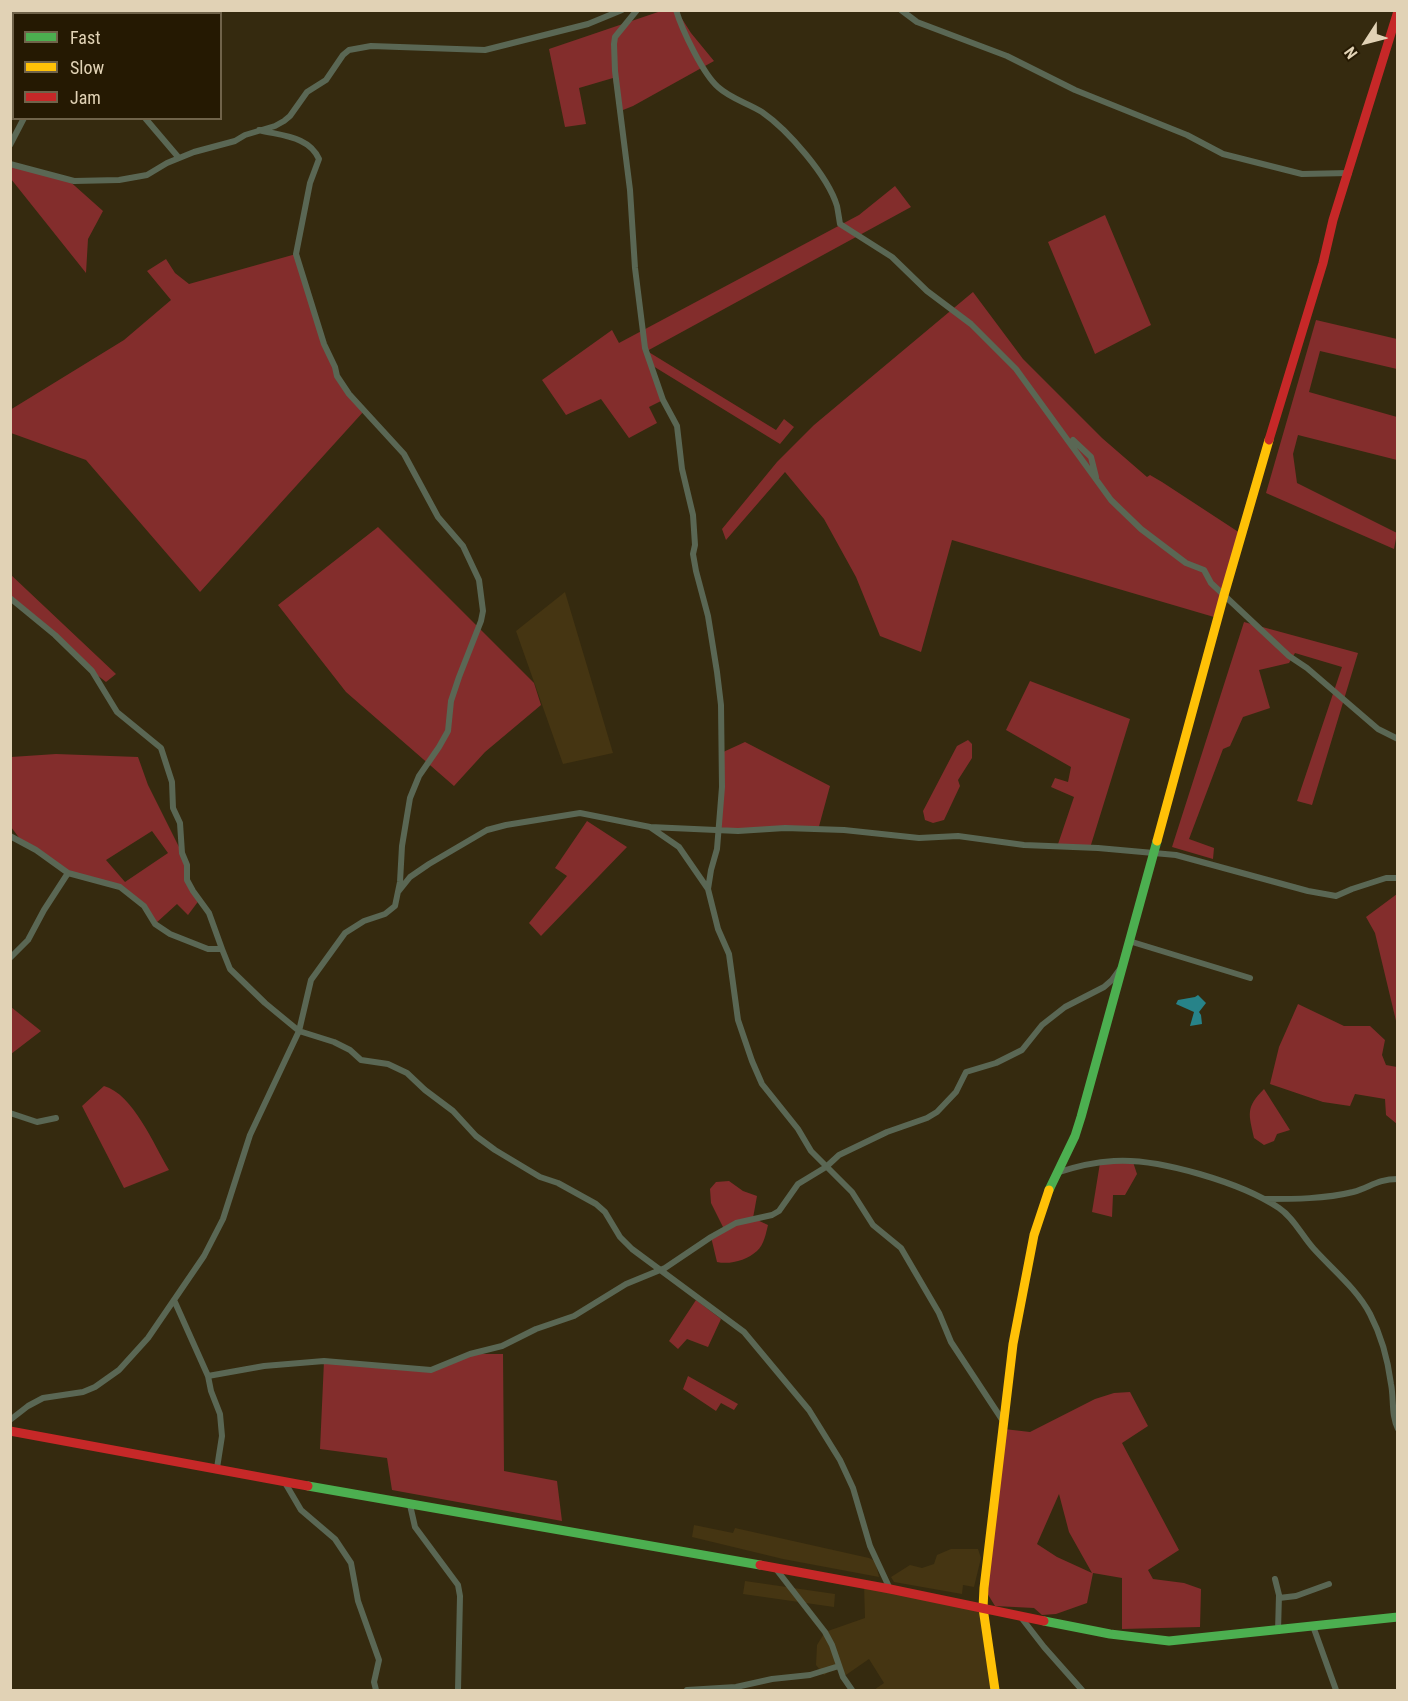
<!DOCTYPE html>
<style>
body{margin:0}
#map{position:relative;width:1408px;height:1701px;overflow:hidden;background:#352a0f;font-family:"Roboto Condensed",sans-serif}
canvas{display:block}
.frame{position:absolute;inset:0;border:12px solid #e1d2b5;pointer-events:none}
.legend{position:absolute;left:12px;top:12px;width:210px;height:108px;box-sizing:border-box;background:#251902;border:2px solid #70634a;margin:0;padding:8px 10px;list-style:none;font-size:18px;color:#e1d2b5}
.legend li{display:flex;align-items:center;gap:12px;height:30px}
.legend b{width:30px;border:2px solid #70634a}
.north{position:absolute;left:1336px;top:12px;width:60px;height:60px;-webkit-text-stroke:4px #251902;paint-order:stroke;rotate:234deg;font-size:16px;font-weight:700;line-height:24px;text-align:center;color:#e1d2b5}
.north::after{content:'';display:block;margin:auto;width:21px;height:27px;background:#e1d2b5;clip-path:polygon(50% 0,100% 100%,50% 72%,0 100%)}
</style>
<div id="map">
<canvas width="1408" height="1701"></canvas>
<div class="frame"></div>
<ul class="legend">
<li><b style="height:8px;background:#4caf50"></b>Fast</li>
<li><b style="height:8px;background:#ffc107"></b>Slow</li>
<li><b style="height:8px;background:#c62828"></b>Jam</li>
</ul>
<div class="north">N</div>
</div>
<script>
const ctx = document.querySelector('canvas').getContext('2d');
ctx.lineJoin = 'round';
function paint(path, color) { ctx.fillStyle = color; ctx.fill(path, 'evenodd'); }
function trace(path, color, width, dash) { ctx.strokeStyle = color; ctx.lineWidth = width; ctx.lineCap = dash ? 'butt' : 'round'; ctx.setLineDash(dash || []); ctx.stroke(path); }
paint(new Path2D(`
 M565,592L613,753L563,764L516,631Z
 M694,1525L733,1533L735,1528L869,1558L875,1561L879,1577L783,1559L692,1537Z
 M951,1549H978L981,1558L974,1587L963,1585L962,1594L894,1582L891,1577L910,1565L922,1568L934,1564L937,1555Z
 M745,1581L835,1594L834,1607L743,1594Z
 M864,1585L983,1608L995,1690H874L884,1683L869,1659L843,1677L839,1666L824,1675L816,1665L817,1645L825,1632L865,1618Z`), '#453512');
paint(new Path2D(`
 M661,11H677L691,33L714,61L633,106L618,112L613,78L579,88L586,124L565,127L549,49Z
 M10,164L66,178L103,211L88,239L86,273L11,179Z
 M895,186L911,207L647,351L776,430L784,419L794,427L780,444L653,366L663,400L649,407L657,423L629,438L601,399L566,415L542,380L612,330L619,343L859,215Z
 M1105,215L1151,325L1095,354L1048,242Z
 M296,254L337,376L364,411L200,592L86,460L11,433L10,410L124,340L171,300L147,271L166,259L175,273L189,284Z
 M973,292L1023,359L1102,438L1147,477L1150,475L1162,482L1240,533L1214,617L952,540L921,652L880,636L856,577L824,519L785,472L726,540L722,529L777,462L814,425Z
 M1316,320L1397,339V369L1320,351L1309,392L1397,417V460L1298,435L1293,454L1297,483L1397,533L1394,549L1266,493Z
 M378,527L534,683L541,705L485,752L454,786L346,692L278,605Z
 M10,574L116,674L106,682L92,671L11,598Z
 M1244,622L1358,653L1312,805L1297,801L1342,667L1295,653L1289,663L1259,670L1270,708L1243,717L1230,746L1223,749L1189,839L1214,848L1213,859L1172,847Z
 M1030,681L1130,719L1090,848L1057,847L1074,797L1051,787L1055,778L1068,782L1071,767L1006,730Z
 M968,740L972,744V758L958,780L960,786L944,820L933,823L925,820L923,811L946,767L957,746Z
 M745,742L830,786L818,830H718L721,753Z
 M56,754L138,757L148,785L182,853L187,880L200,899L188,915L177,904L155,924L144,906L120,887L71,875L23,843L11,827V757ZM152,831L168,853L125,882L106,860Z
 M587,821L627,847L541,936L529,923L567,876L555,868Z
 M1397,894V1025L1375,933L1366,917Z
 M1298,1004L1344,1026H1370L1385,1040L1382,1055L1386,1065L1397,1067V1124L1386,1115L1385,1099L1355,1094L1350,1106L1323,1102L1270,1084L1279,1047Z
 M11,1007L41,1031L11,1054Z
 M104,1086C133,1094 154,1145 169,1170L124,1188L82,1106Z
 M1264,1089L1290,1130L1277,1134L1274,1141L1264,1145L1254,1138C1249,1114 1245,1108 1264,1089Z
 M1133,1162L1137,1174L1125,1195H1113L1112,1217L1092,1212L1100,1163Z
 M729,1181L743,1191L757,1196L753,1218L768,1225C766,1233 764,1245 757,1251C747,1260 730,1265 717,1262L711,1237L724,1229L711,1203L710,1189L716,1182Z
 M696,1300L721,1319L708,1347L687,1339L678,1349L669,1341Z
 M470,1354H503L504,1471L557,1481L562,1521L392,1490L387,1458L320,1449L324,1361L431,1370Z
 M688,1376L738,1404L734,1410L721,1403L716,1411L683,1389Z
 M1130,1392L1148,1426L1122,1443L1179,1550L1148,1570L1153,1579L1184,1583L1201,1589L1200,1627L1122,1629V1578L1093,1573L1087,1603L1056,1614L1042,1615L1034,1608L995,1606L984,1588L1004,1429L1030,1432L1095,1399L1114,1393ZM1059,1494L1069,1532L1092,1573L1057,1557L1037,1544Z`), '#832d2c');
paint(new Path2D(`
 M1198,995L1206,1003L1199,1012L1201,1015L1202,1024L1190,1026L1194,1012L1176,1004L1178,1000L1195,997Z`), '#278389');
trace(new Path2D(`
 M637,10L615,37L614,44L615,71L630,190L635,268L645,348L663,400L677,426L682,469L693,515L695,545L693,554L696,571L708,616L717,672L721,705L722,787L717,849L711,870L708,889L718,929L729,954L738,1020L752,1061L762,1084L798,1129L811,1151L852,1192L873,1225L901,1248L939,1313L951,1342L1003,1421
 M676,10C682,30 703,74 718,87C731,99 748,103 762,112C788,130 828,176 837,206C838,211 839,218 840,224L892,257L927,291L971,324L1016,369L1111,500L1141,529L1186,563L1204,570L1211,583L1289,656L1307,668L1378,729L1398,739
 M901,10L917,22L1007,56L1075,90L1187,135L1223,154L1302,174L1349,173
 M93,14L96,10
 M145,118L179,158
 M10,145L24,118
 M10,164L74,181L119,180L147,175L167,163L194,152L235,141L245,135L275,126L284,121L290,116L307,92L326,80L343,55L349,50L371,46L485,50L588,24L622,10
 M1073,440L1091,457L1096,477
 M10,598L55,635L92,671L117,712L161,748L172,782L173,808L180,823L182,853L187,865V880L193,891L209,913L222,949
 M650,827L738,831L785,828L844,830L919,838L958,836L1024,845L1098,848L1176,855L1308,891L1336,896L1352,889L1386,878H1398
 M10,836L36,850L68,873L120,887L144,906L155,924L170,934L208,949H222L230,969L265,1003L299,1031L334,1042L350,1050L361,1060L388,1064L407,1073L425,1090L453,1111L476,1136L495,1150L540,1177L558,1183L596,1204L605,1212L620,1237L632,1249L744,1332L809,1410L840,1460L853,1488L870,1546L890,1589
 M398,892L410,877L429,864L487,830L506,825L580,813L650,827L679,847L708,889
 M1129,941L1250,978
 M10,958L28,940L44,910L68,873
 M10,1113L37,1122L56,1118
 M1056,1173C1074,1167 1095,1162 1114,1161C1159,1158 1242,1183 1279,1208C1294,1218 1302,1236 1314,1249C1333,1270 1357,1289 1370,1314C1381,1335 1388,1361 1391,1384C1394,1399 1391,1415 1398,1429
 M1265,1199C1294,1199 1325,1199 1353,1192C1371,1187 1377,1179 1398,1179
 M174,1300L208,1376L211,1391L220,1414L222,1436L217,1468
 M208,1376L264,1366L324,1361L431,1370L470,1354L502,1346L536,1329L574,1316L626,1284L665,1268L711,1237L736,1223L772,1215L779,1211L798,1184L826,1167L839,1155L887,1132L927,1118L937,1112L956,1092L966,1072L996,1063L1022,1050L1042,1025L1065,1007L1104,987L1112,980L1120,969
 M10,1420L28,1406L43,1398L83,1392L95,1387L119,1370L148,1338L204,1256L223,1219L250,1135L299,1031L311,980L345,933L364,921L385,914L395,906L400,882L402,846L410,798L419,776L439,747L448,731L451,701L459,677L481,621L483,611L479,580L463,546L438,517L404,454L349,394L337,376L335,367L324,344L296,254L310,183L319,159C309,136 282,136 259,130
 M284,1481L301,1510L335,1539L351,1563L358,1601L379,1660L374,1682L376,1690
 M410,1505L415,1527L458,1585L460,1596L458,1690
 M776,1569L825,1632L832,1645L843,1677L852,1690
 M1275,1579L1279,1595L1278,1631
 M1279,1598L1296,1596L1329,1584
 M1020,1616L1044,1647L1082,1690
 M1313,1626L1336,1690
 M687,1690L736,1687L772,1679L810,1675L839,1666`), '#5a6754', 6);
trace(new Path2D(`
 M1049,1190L1075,1136L1081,1117L1157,841
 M308,1486L760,1565
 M1044,1621L1110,1634L1169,1641L1398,1617`), '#4caf50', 9);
trace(new Path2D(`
 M1157,841L1224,595L1269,440
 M995,1690L983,1608L984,1588L1013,1344L1034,1235L1049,1190`), '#ffc107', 9);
trace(new Path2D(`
 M1269,440L1323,263L1333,220L1398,11
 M10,1431L308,1486
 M760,1565L890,1589L1044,1621`), '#c62828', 9);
</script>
